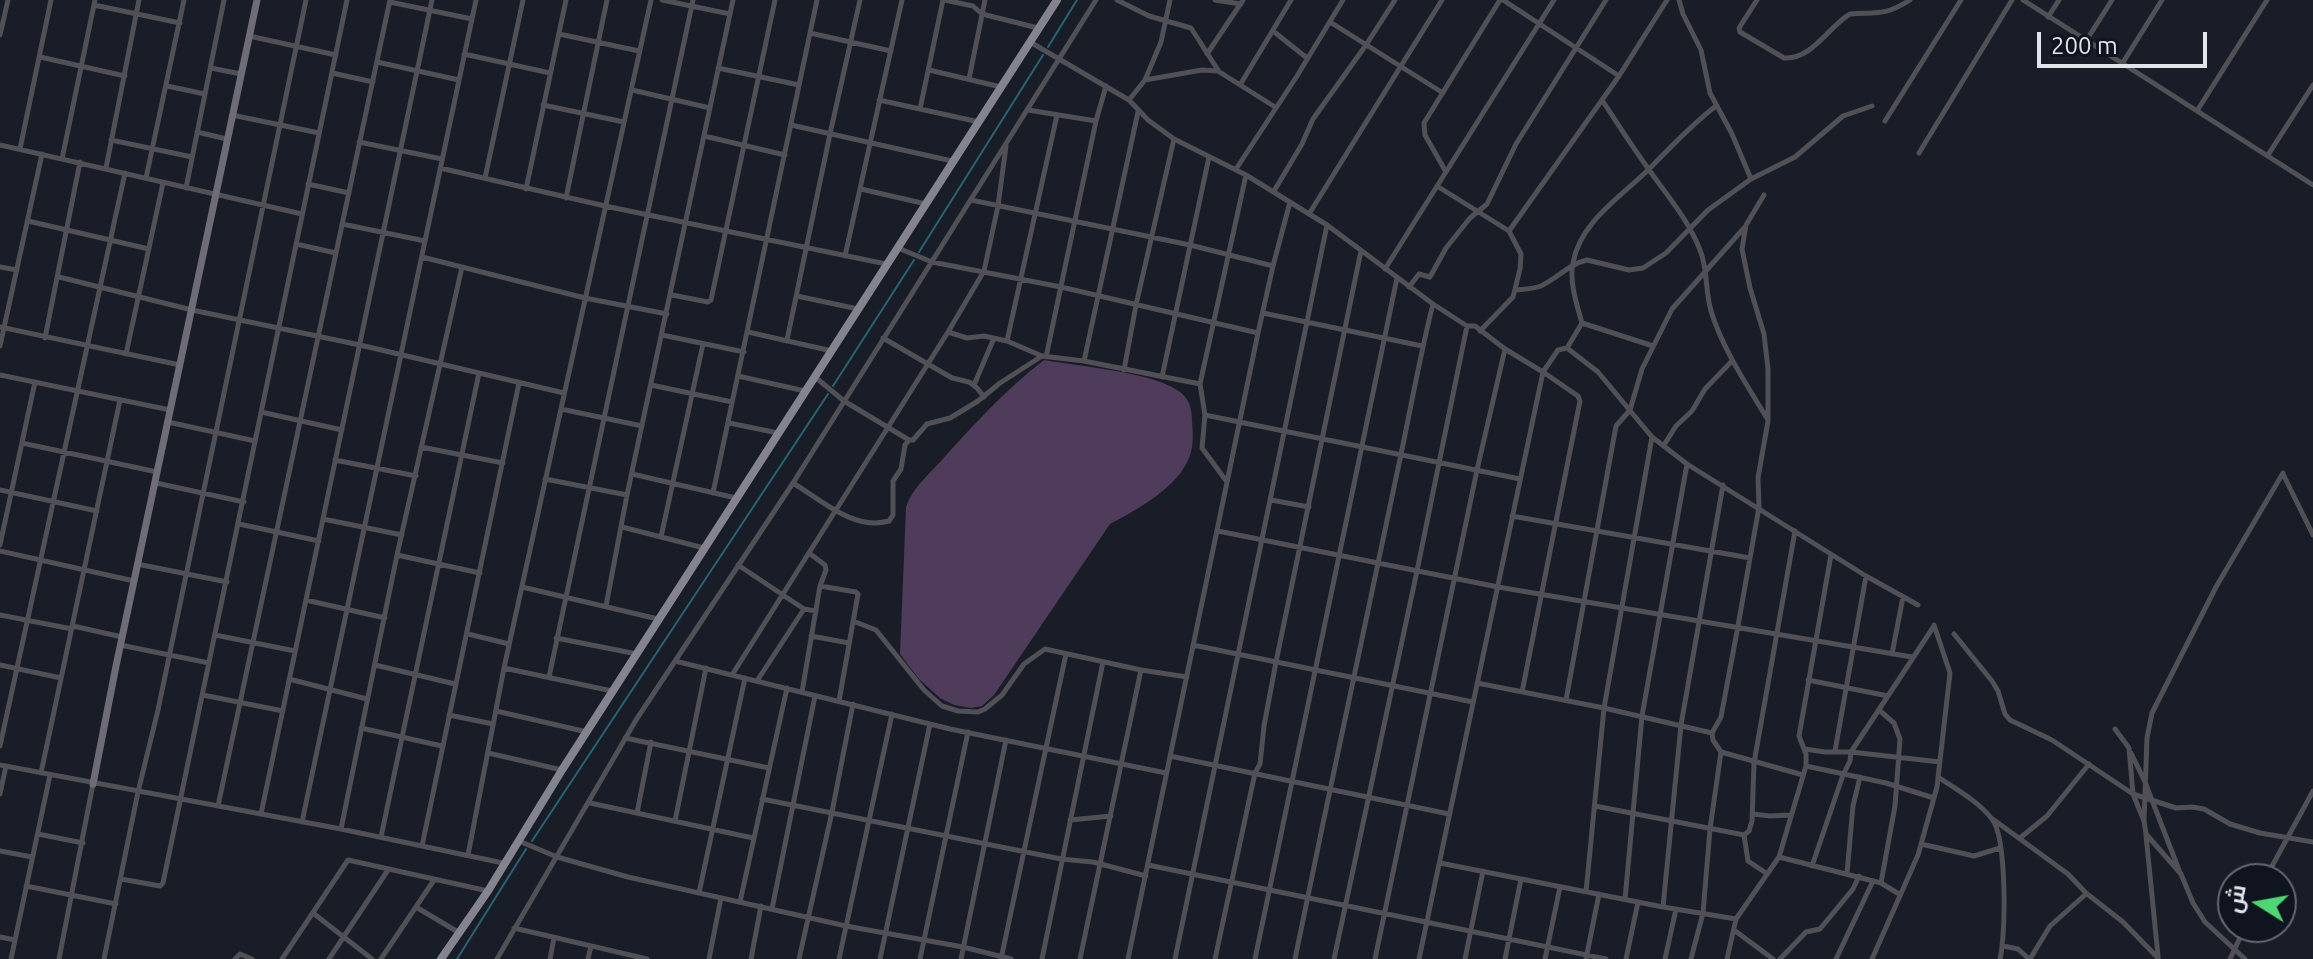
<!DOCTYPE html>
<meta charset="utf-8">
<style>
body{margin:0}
#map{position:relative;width:2313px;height:959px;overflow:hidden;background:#181d28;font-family:Ubuntu,Cairo,sans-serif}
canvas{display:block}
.north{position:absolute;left:2217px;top:863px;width:80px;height:80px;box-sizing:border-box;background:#0f141e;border:2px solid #636770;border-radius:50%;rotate:281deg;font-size:22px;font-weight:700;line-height:32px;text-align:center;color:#e0e4eb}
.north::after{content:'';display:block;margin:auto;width:28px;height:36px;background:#4ed675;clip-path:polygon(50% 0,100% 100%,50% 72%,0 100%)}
.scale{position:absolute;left:2037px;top:32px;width:170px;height:36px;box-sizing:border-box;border:4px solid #e0e4eb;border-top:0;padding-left:10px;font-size:24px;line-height:28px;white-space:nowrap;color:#e0e4eb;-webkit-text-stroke:6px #0f141e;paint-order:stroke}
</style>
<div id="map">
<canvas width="2313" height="959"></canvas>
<div class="north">ش</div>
<div class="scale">200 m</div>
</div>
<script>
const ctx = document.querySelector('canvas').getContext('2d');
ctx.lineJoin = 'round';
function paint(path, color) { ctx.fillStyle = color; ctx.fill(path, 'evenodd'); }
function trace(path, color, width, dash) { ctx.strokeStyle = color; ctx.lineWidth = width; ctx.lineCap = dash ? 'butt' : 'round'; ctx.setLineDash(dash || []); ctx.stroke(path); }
paint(new Path2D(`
 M1044,360C1078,366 1150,372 1177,390C1189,397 1192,408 1192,421C1193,433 1194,446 1189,458C1178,487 1137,510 1110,524L994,695L982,706L971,708L954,705L940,698L919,679L900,654L906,507C912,489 927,476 940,462C973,425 1005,390 1044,360Z`), '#4f3c5a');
trace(new Path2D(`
 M1048,47L1077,0
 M919,252L1043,55
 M833,386L914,260
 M532,841L828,394
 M457,959L526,849`), '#296474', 2);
trace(new Path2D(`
 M662,0L730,14
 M945,0L973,6L982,14L1038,28
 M1117,0L1149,16L1191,28L1218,70
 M1215,0L1241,4
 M1503,0L1619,76
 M1679,0L1683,14L1701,50L1710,93L1732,134L1751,179
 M1757,0L1739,28L1740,32L1784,58C1812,60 1829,26 1850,14C1878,12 1885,16 1910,0
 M2023,0L2313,185
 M390,2L472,19
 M94,5L180,23
 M2048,17L2059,0
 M1330,22L1443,93
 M1273,31L1307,58
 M810,33L891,51
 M559,34L639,51
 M0,35L8,0
 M249,36L336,55
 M2086,41L2112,0
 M1030,42L1129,100L1148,120L1174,139L1246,175L1327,225L1433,304L1467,326H1475L1505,349L1543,372L1419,959
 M464,54L550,73
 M1207,54L1243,0
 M40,57L125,76
 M377,62L459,80
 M2122,64L2162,0
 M211,68L241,74
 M718,68L799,85
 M929,70L1001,87
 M332,73L373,82
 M969,79L985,0
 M1145,80L1161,42L1170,0
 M1240,85L1291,0
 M167,86L205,94
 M632,90L710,108
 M879,100L979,122
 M1129,100L1145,80L1202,70L1218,71L1275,107
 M1602,100C1617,123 1631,145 1647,167C1666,194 1688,219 1700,250C1708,269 1705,291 1711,311C1723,350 1747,385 1768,420
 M543,105L624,122
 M920,109L943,0
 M1028,110L1096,121
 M2197,111L2267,0
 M232,115L319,133
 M1885,121L1961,0
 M791,125L952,161
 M197,132L227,139
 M704,136L785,155
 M111,140L192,157
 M359,142L442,159
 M0,145L302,214
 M20,149L51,0
 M1919,153L2012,0
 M2268,155L2313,85
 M62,159L95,0
 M106,168L139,0
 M440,168L605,206L886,264
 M1236,169L1297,76L1343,0
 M1446,172L1425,135L1424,123L1500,0
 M146,178L184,0
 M485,178L523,0
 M308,184L349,193
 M1437,186L1509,231L1521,254L1520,269L1513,297L1480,331
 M186,188L224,0
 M526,189L566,0
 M861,189L926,204
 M1274,191L1302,144L1313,119L1366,45L1395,0
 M566,198L607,0
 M971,200L1190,245L1273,266
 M1309,214L1442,0
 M28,221L149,249
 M342,224L425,241
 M1509,231L1619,76L1667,0
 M296,244L336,253
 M898,248L932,262L1061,287L1258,333
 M845,256L902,0
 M422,257L585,298L667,314
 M0,267L17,270
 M1385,269L1554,0
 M59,277L192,310L360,345L564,393
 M1409,287L1419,274L1430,277L1446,248L1470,218L1487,204L1516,144L1606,0
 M1515,290C1524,289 1533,289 1541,286C1558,278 1569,264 1587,260L1629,270L1643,268L1666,253L1708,210L1751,179L1795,157L1843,116L1872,106
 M672,295L708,302L711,300L775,0
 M797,296L858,309
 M1263,313L1422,346
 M1582,323L1653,346
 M0,327L180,365
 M748,332L832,351
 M948,332L967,338L984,336L1007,341L1042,356L1084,361L1200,384
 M662,335L744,352
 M45,338L80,162
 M883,338L952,378L969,382L977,388L984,397
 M787,340L830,134L860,0
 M1007,341L1057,115
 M0,346L42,154
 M1567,348L1598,372L1652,437L1687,464L1866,576L1918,605
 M126,354L163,183
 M1046,357L1096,121L1106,86
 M1084,361L1138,112
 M1124,370L1136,305L1174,139
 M0,375L170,410
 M738,376L805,391
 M815,377L844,401L909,440
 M1162,377L1209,157
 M651,385L732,402
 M974,385L994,338
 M561,409L642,426
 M261,412L342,430
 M1205,415L1520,479
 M168,422L255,441
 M729,423L778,433
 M22,443L157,472
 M1664,445L1676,426L1692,411L1705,389L1732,361
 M421,447L503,463
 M335,460L416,476
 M632,474L736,498
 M2283,474L2313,535
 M545,479L627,495
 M1227,482L1202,448L1205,415L1200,384L1246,175
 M156,483L244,502
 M793,483C821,500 854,531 889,521L893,515V481L901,469L905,445L909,440H913L927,424L950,418L960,412L978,401L1000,383L1042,356
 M0,490L97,511
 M713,493L817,0
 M1271,500L1309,507
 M1512,516L1750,558
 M323,519L402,535
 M239,524L319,541
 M622,527L704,548
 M1218,531L1498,587L1912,657
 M661,537L703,344
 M0,545L35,382
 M0,551L134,581
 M397,555L480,573
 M137,564L227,582
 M738,565L804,609L816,611
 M820,586L856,592L858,594L839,701
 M522,587L658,619
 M306,600L385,618
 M606,606L627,495L733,0
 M0,615L72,629
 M853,621L876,630L924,690L942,706L958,711L978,712L985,709L1002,695L1024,664L1045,649L1141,670L1187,677
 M73,626L122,637
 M468,634L509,644
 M1954,634L1992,681L1998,691L2005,714L2010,720L2052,740L2133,794L2176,808L2192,807L2204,809L2230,824L2260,833L2313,842
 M215,635L295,651
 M811,636L849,643
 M556,638L637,654
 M120,645L209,663
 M1193,645L1473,702
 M1892,654L1903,597
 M675,661L950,729L1166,773
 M0,665L61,678
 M375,665L455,684
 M504,668L612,691
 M732,675L948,332L984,271L998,206L1006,146
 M549,677L693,0
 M289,679L367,699
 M1808,680L1888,696
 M757,681L804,609
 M1477,683L1604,708L1712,733
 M802,692L820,586L826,570L825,565L809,553
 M1522,692L1580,401L1578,396L1543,372L1558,350L1567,348L1582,323C1577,305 1569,282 1573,263C1580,222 1622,196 1649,169C1671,147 1691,125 1716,106
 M203,695L283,711
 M1566,700L1616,426L1630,410L1642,369L1672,309L1744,228
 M1879,710L1894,723L1900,739L1895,806L1881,883
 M496,711L587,732
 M449,715L493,724
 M361,728L442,746
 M2115,729L2129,748L2133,794L2144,821L2146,834L2181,874L2193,903L2205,922L2245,959
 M625,738L769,768
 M0,746L125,173
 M1805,749L1825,752H1851L1934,626
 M1835,751L1866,576
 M1721,752L1803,775
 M488,753L562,770
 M2131,753L2145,782L2179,870
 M1170,756L1449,814
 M0,765L341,829L503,863
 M1806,766L1886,783L1934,798
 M41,773L120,400
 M1938,777C1956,789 1978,801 1992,819C2007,838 2006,934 2000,959
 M0,794L6,766
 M762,799L1061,859L1093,862L1146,876
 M590,803L753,838
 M218,806L390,0
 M1595,806L1744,835
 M637,813L651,742
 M261,814L432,0
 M1753,814L1770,816L1791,815
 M1070,820L1111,816
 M1994,820L2068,874L2086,893L2123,922L2158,958
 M675,821L706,668
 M2144,821L2147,738L2152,713L2216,587L2283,473
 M302,822L476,0
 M341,829L397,555L462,267
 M38,834L83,843
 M2146,835L2158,956
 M381,837L479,373
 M2020,838L2047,816L2089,764
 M519,841L557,857L628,877L846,926L963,947L1011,959
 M1921,844L1974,856L2000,848
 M422,846L519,383
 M0,851L32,857
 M468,855L504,668L651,0
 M1779,857L1881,883L1899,894
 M1440,863L1663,907L1736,919
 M1148,865L1606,959
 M1812,866L1843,775L1850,761L1851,752L1940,762
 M1766,873L1748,861L1744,835L1749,831L1752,821L1754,763L1795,531
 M1847,873L1853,806L1860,777
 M121,879L160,886L163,883L347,0
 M2265,879L2313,791
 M26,886L116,904
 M1586,892L1604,708L1652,437
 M699,893L745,678
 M1625,899L1642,716L1687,464
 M740,902L787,688
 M416,907L458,932
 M1663,907L1681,725L1723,485
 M772,909L815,696
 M313,913L372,959
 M514,928L647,959
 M1734,930L1773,959
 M0,937L15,940
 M2003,946L2018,949L2029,959
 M11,959L50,775
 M59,959L93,784
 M104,959L138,792L158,710L306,0
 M235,959L240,954L252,959
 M282,959L348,860L488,891
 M329,959L388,870
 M381,959L434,880
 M497,959L636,720L793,483L1096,0
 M550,959L554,938
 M588,959L591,946
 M709,959L721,898
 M751,959L761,906
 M799,959L832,812L853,704
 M839,959L892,714
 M880,959L930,724
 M920,959L968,732
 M961,959L1006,740
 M1001,959L1066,654
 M1042,959L1103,662
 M1080,959L1141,670
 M1128,959L1258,333L1273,266L1290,202
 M1175,959L1327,225
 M1215,959L1255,773L1260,764L1264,726L1276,662L1361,251
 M1255,959L1397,278
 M1295,959C1329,792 1365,625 1400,459C1411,407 1420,355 1433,304
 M1334,959L1417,571L1467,326
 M1375,959L1477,470L1505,349
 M1465,959L1483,871
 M1505,959L1521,879
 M1545,959L1560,887
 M1586,959L1599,894
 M1626,959L1638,902
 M1665,959L1676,909
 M1691,959L1703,913L1710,829L1721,752L1713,740L1712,733L1721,717L1738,626L1759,507L1758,478L1768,421V369L1764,334L1750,288L1742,249L1746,225L1764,195
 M1727,959L1736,919L1779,857L1806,766V754L1799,736L1831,555
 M1780,959L1806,932L1820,929L1853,889L1859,876
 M1836,959L1873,881
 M1872,959L1918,855L1937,787L1950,673L1934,625
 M2030,959L2050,926L2086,894
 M2230,959L2245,927`), '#515056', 5);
trace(new Path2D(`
 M93,784L116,666L257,0`), '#6e6d77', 7);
trace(new Path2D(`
 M441,959L488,891L562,770L1057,0`), '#848390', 8);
</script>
